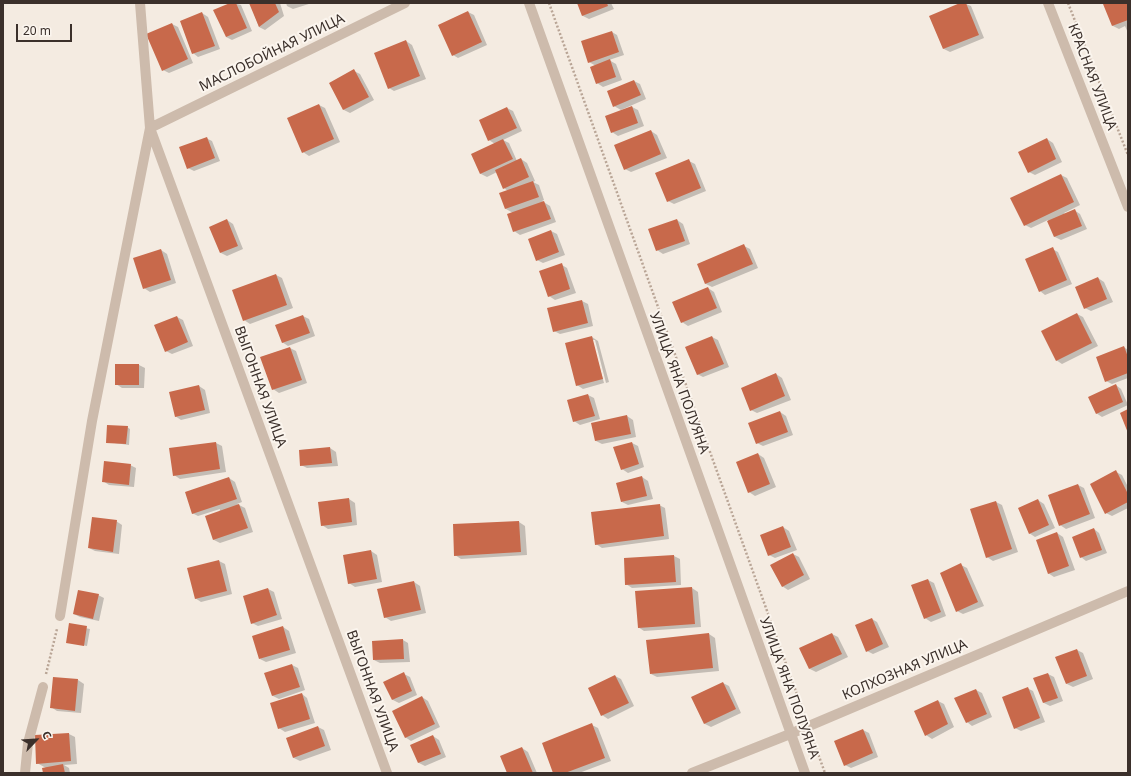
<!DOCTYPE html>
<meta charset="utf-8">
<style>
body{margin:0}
#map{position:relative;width:1131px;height:776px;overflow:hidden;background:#f4ebe1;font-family:"Noto Sans",sans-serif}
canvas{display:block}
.frame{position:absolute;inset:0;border:4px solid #3b302b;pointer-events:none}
.north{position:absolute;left:16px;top:720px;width:40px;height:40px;-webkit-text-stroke:3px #fbf5ee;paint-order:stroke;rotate:65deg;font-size:11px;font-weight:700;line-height:16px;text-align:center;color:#3b302b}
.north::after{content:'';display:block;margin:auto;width:14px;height:18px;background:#3b302b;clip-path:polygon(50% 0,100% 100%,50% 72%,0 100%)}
.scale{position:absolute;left:16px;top:24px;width:56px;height:18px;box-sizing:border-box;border:2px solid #3b302b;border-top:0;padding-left:5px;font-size:12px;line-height:14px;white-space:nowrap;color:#3b302b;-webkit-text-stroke:3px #fbf5ee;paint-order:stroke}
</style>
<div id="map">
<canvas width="1131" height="776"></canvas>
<div class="frame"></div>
<div class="north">С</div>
<div class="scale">20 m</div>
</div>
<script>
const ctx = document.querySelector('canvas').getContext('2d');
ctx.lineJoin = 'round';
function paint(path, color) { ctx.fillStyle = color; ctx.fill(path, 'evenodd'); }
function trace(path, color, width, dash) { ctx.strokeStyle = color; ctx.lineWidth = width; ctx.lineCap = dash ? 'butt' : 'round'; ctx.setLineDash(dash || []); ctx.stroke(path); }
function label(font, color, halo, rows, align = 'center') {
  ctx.font = font + ' "Noto Sans",sans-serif'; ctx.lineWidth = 4; ctx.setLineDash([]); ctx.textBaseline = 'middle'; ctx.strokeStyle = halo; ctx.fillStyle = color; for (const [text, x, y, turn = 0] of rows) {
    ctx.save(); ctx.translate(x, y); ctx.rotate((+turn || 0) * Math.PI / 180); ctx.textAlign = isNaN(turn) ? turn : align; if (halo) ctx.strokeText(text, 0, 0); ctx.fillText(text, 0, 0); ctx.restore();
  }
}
paint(new Path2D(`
 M233,3L241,5L252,31L232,40L226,37Z
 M250,3H280L284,16L265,30L259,27Z
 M286,3H312L293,9L287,6Z
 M578,3H611L614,9L589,19L583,16Z
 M963,3L971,6L984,38L950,52L944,49L931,16Z
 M1107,3H1128V33L1125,26L1119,29L1113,26L1104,4Z
 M468,12L474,15L487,45L458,58L453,55Z
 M202,13L208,17L220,49L198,57L193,53Z
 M172,24L178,27L193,63L169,73L163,70Z
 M612,32L617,35L624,55L609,60L616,64L622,80L603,87L597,83L596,66L589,62Z
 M406,41L412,45L426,79L394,91L389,88Z
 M354,71L360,74L374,100L350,113L344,110L330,84Z
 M634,81L640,84L646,99L621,110L614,106Z
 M319,105L325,108L340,142L309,156L303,152Z
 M632,107L638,110L644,126L618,136L612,132Z
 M507,108L513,111L522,131L503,140L509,143L517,161L521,159L527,163L535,181L533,182L539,185L544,200L542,201L550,206L556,222L520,235L514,231L513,213L506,209L508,191L504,188L497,172L487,177L481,174L472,154L495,144L489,140Z
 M651,131L657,135L667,158L631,172L625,169Z
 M206,138L212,141L220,161L194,171L188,168Z
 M1047,139L1053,143L1062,162L1035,175L1029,172Z
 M689,161L695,164L706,191L674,204L668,201Z
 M1061,175L1067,178L1080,205L1064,213L1065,214L1074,210L1080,214L1087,229L1061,240L1055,237L1048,220L1031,228L1025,225Z
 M227,220L233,224L243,249L227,256L221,253Z
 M677,220L683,224L690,244L663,254L657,250Z
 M551,231L557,234L565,255L543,263L537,260Z
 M744,246L750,249L758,268L712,287L706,284L698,265Z
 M1052,249L1058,252L1072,284L1045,295L1040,291Z
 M161,250L167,254L176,283L150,292L144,288Z
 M562,265L567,268L576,293L555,300L549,296Z
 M276,275L282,278L293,308L250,324L244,320Z
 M1098,278L1104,282L1113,302L1091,311L1085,308Z
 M708,288L714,292L722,312L688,326L682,322Z
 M582,301L588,304L593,326L560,334L554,331Z
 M1077,314L1083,317L1098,346L1062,364L1056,360Z
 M303,316L309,319L315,336L288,346L282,342Z
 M177,317L183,320L193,346L172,354L166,351Z
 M592,337L598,341L609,382L606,383L595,340H592L604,383L583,389L577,385Z
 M712,337L718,340L729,367L703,377L697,374Z
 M1124,347L1128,350V378L1112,384L1106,381Z
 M290,348L296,351L307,383L279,393L273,389Z
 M139,365L145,368L144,388H122L116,384Z
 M776,374L782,378L791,400L757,413L751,410Z
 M1116,385L1121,389L1128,405L1102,417L1096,413Z
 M199,386L205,390L210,413L181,420L175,416Z
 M588,395L594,398L600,419L580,425L574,421Z
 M780,412L786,416L793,435L763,446L757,443Z
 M627,416L633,420L636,437L602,444L596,441L592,424Z
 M127,427L130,429L129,445L107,442Z
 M216,443L222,446L226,472L180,479L174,475Z
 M632,443L638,446L644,467L628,473L622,469Z
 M330,448L336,452L338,466L307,468L301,465L300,450Z
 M758,454L764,458L776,487L755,496L749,492Z
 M130,465L136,468L134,487L109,485L103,481Z
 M1116,472L1122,475L1128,487V508L1112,516L1106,513Z
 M642,477L648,481L653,499L628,505L622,502Z
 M229,478L235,482L242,502L237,504L245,508L253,532L220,543L214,540L220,509L198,516L192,513Z
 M1078,485L1084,488L1095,518L1066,529L1060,525Z
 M349,499L355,503L357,525L328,529L322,525Z
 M1038,500L1044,504L1055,528L1035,537L1029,533Z
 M996,502L1002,505L1018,552L993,561L987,557Z
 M659,505L665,508L669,539L602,548L596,544Z
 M116,521L122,525L119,554L95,551L89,548Z
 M519,522L525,526L527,555L461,559L455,555L454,525Z
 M783,527L789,531L797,550L775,558L769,555Z
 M1094,529L1099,533L1107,553L1086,561L1081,557Z
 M1057,533L1063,537L1075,570L1054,577L1048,573Z
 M371,551L377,555L382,582L355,587L349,583Z
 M793,554L799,557L810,579L788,590L782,586Z
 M674,556L680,559L681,585L632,588L626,584Z
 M219,561L225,564L232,594L201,602L195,598Z
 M961,565L967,568L984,606L963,614L957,611Z
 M928,580L934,583L946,616L931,622L925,618Z
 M414,582L420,586L426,613L391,621L385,617Z
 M692,588L698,592L701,627L644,631L638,627Z
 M268,589L274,592L282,619L258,626L252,623Z
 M98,595L104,598L99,621L80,617L74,614Z
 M872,619L877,622L889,647L873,654L867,651Z
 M70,625L90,629L87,646L67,642Z
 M283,627L289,631L296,653L266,662L260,659Z
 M709,634L715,638L719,671L657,677L651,674Z
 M832,634L838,637L848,657L816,672L810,669L801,649Z
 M403,640L408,643L410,662L380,663L374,660Z
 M1077,650L1083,653L1093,679L1073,687L1067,684Z
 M292,665L298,668L305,690L279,699L273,696L266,674Z
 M404,674L410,677L417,695L399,703L393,700L385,682Z
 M1048,674L1054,677L1063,701L1050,706L1044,703L1035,679Z
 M615,676L621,679L634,706L608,719L602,715Z
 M78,680L84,684L81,713L57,711L51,707Z
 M723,683L729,686L741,713L711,727L705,724L692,697Z
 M1027,688L1033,691L1045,722L1021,731L1015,728Z
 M976,690L982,693L992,717L972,726L967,722Z
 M302,694L307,698L315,723L285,732L279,728Z
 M422,697L428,701L440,727L411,741L405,737Z
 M938,701L944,704L954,727L932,739L926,735Z
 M592,725L598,728L611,761L579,773H554Z
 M318,727L324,730L331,750L300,761L294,758L287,738Z
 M863,730L869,733L878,757L851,768L845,765Z
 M69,734L75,737L77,764L64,765L69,768L70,773H44L46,768L37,763Z
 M433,736L439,740L446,757L425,766L419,763L412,746Z
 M522,748L528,752L537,773H508Z`), '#0003');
paint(new Path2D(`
 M230,3H236L247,28L226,37L213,10Z
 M249,3H275L279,12L259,27Z
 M577,3H607L608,6L582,16Z
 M960,3H966L979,35L943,49L929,16Z
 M1128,3V20L1112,26L1103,4Z
 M468,11L482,42L452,56L438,25Z
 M202,12L215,46L192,54L180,21Z
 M172,23L188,59L162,71L146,34Z
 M612,31L619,52L588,63L581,41Z
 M406,40L420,76L388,89L374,53Z
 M610,59L616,77L596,84L590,67Z
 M354,69L369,97L343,110L329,83Z
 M634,80L641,95L613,107L607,91Z
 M319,104L334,139L302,153L287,118Z
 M632,106L638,123L611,133L605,116Z
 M507,107L517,128L488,141L479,120Z
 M651,130L661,154L624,170L614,145Z
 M207,137L215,158L187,169L179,147Z
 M1047,138L1056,159L1028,173L1018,152Z
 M503,139L513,159L480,174L471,154Z
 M521,158L529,177L503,189L495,170Z
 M689,159L701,188L667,202L655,173Z
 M1061,174L1074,202L1024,226L1010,198Z
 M533,181L539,197L505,209L499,193Z
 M544,201L551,219L513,232L507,214Z
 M1075,209L1082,226L1054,237L1047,221Z
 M227,219L238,246L220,253L209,227Z
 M677,219L685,241L656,251L648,229Z
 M551,230L559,252L536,261L528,239Z
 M744,244L753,264L705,284L697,264Z
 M1053,247L1067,280L1039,292L1025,259Z
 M161,249L171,280L143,289L133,258Z
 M562,263L570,289L548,297L539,271Z
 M276,274L287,305L243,321L232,290Z
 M1098,277L1107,299L1084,309L1075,287Z
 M708,287L717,308L681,323L672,302Z
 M582,300L588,323L553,332L547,308Z
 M1077,313L1092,343L1056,361L1041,331Z
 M303,315L310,333L282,343L275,325Z
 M177,316L188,342L165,352L154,325Z
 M592,336L603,379L576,386L565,343Z
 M712,336L724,364L697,375L685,347Z
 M1124,346L1128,357V373L1105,382L1096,357Z
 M290,347L302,380L272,390L260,357Z
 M115,364H139V385H115Z
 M776,373L785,396L750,411L741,388Z
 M1116,384L1123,402L1096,414L1088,397Z
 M199,385L205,410L175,417L169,392Z
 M588,394L595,416L573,422L567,400Z
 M1128,409V433L1120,413Z
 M780,411L788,432L756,444L748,423Z
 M627,415L631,434L595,441L591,423Z
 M107,425L128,426L126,444L106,443Z
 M216,442L220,469L173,476L169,448Z
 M632,442L639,464L621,470L613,447Z
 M330,447L332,463L300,466L299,450Z
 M758,453L770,484L748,493L736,462Z
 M104,461L131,464L129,485L102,482Z
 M1116,470L1128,494V502L1105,514L1090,484Z
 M642,476L647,496L621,502L616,483Z
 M229,477L237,499L192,514L185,492Z
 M1078,484L1090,514L1059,526L1048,495Z
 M349,498L352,522L321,526L318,502Z
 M1038,499L1049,525L1029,534L1018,508Z
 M996,501L1012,549L986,558L970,509Z
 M239,504L248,528L213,540L205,516Z
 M660,504L664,536L595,545L591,512Z
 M92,517L117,520L113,552L88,548Z
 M519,521L521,552L454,556L453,524Z
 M783,526L791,547L768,556L760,535Z
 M1094,528L1102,550L1080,558L1072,537Z
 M1057,532L1069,566L1048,574L1036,540Z
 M371,550L377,579L348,584L343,555Z
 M793,553L804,575L782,587L770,565Z
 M674,555L676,582L625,585L624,558Z
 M219,560L227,591L195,599L187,568Z
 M961,563L978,602L956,612L940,573Z
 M928,579L941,612L924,619L911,585Z
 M414,581L421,610L384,618L377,589Z
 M692,587L695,624L638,628L635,591Z
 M268,588L277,615L251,624L243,596Z
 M78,590L99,594L93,619L73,614Z
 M872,618L883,644L866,652L855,625Z
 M69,623L87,626L84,646L66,643Z
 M283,626L290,650L259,659L252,636Z
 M709,633L713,668L650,674L646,640Z
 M832,633L842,654L809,669L799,648Z
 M403,639L404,659L373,660L372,641Z
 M1077,649L1087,676L1066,684L1055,657Z
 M292,664L300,687L272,696L264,673Z
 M404,672L412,691L392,700L383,682Z
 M1048,673L1058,698L1043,703L1033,678Z
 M615,675L629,703L601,716L588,688Z
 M53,677L78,679L75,711L50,708Z
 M723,682L736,709L704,724L691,697Z
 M1028,687L1040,718L1014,729L1002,697Z
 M976,689L987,714L966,723L954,698Z
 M302,693L310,719L278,729L270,703Z
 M422,696L435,724L405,738L392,711Z
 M938,700L948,724L925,736L914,711Z
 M592,723L605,758L565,773H553L542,743Z
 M318,726L325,746L293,758L286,738Z
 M863,729L873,753L844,766L834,741Z
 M69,733L71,761L36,764L35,735Z
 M433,735L441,754L418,763L410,745Z
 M522,747L533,773H507L500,756Z
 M63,764L65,773H43L42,768Z`), '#c8694b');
trace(new Path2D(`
 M549,3L804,714
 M1068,3L1128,155
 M46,674L57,629
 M813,740L825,773`), '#b9a596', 2.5, [2, 2]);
trace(new Path2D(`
 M140,3L150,128L387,773
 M529,3L805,773
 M1048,3L1128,207
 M60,616L92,421L150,128L405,3
 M25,773L28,743L43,687
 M692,773L790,734L1128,591`), '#cdbbac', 10);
label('14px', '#3b302b', '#fbf5ee', [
 ["МАСЛОБОЙНАЯ УЛИЦА",272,53,-26],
 ["КРАСНАЯ УЛИЦА",1092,77,69],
 ["УЛИЦА ЯНА ПОЛУЯНА",679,383,70],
 ["ВЫГОННАЯ УЛИЦА",260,387,70],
 ["КОЛХОЗНАЯ УЛИЦА",905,670,-23],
 ["УЛИЦА ЯНА ПОЛУЯНА",789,688,70],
 ["ВЫГОННАЯ УЛИЦА",372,691,70]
]);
</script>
